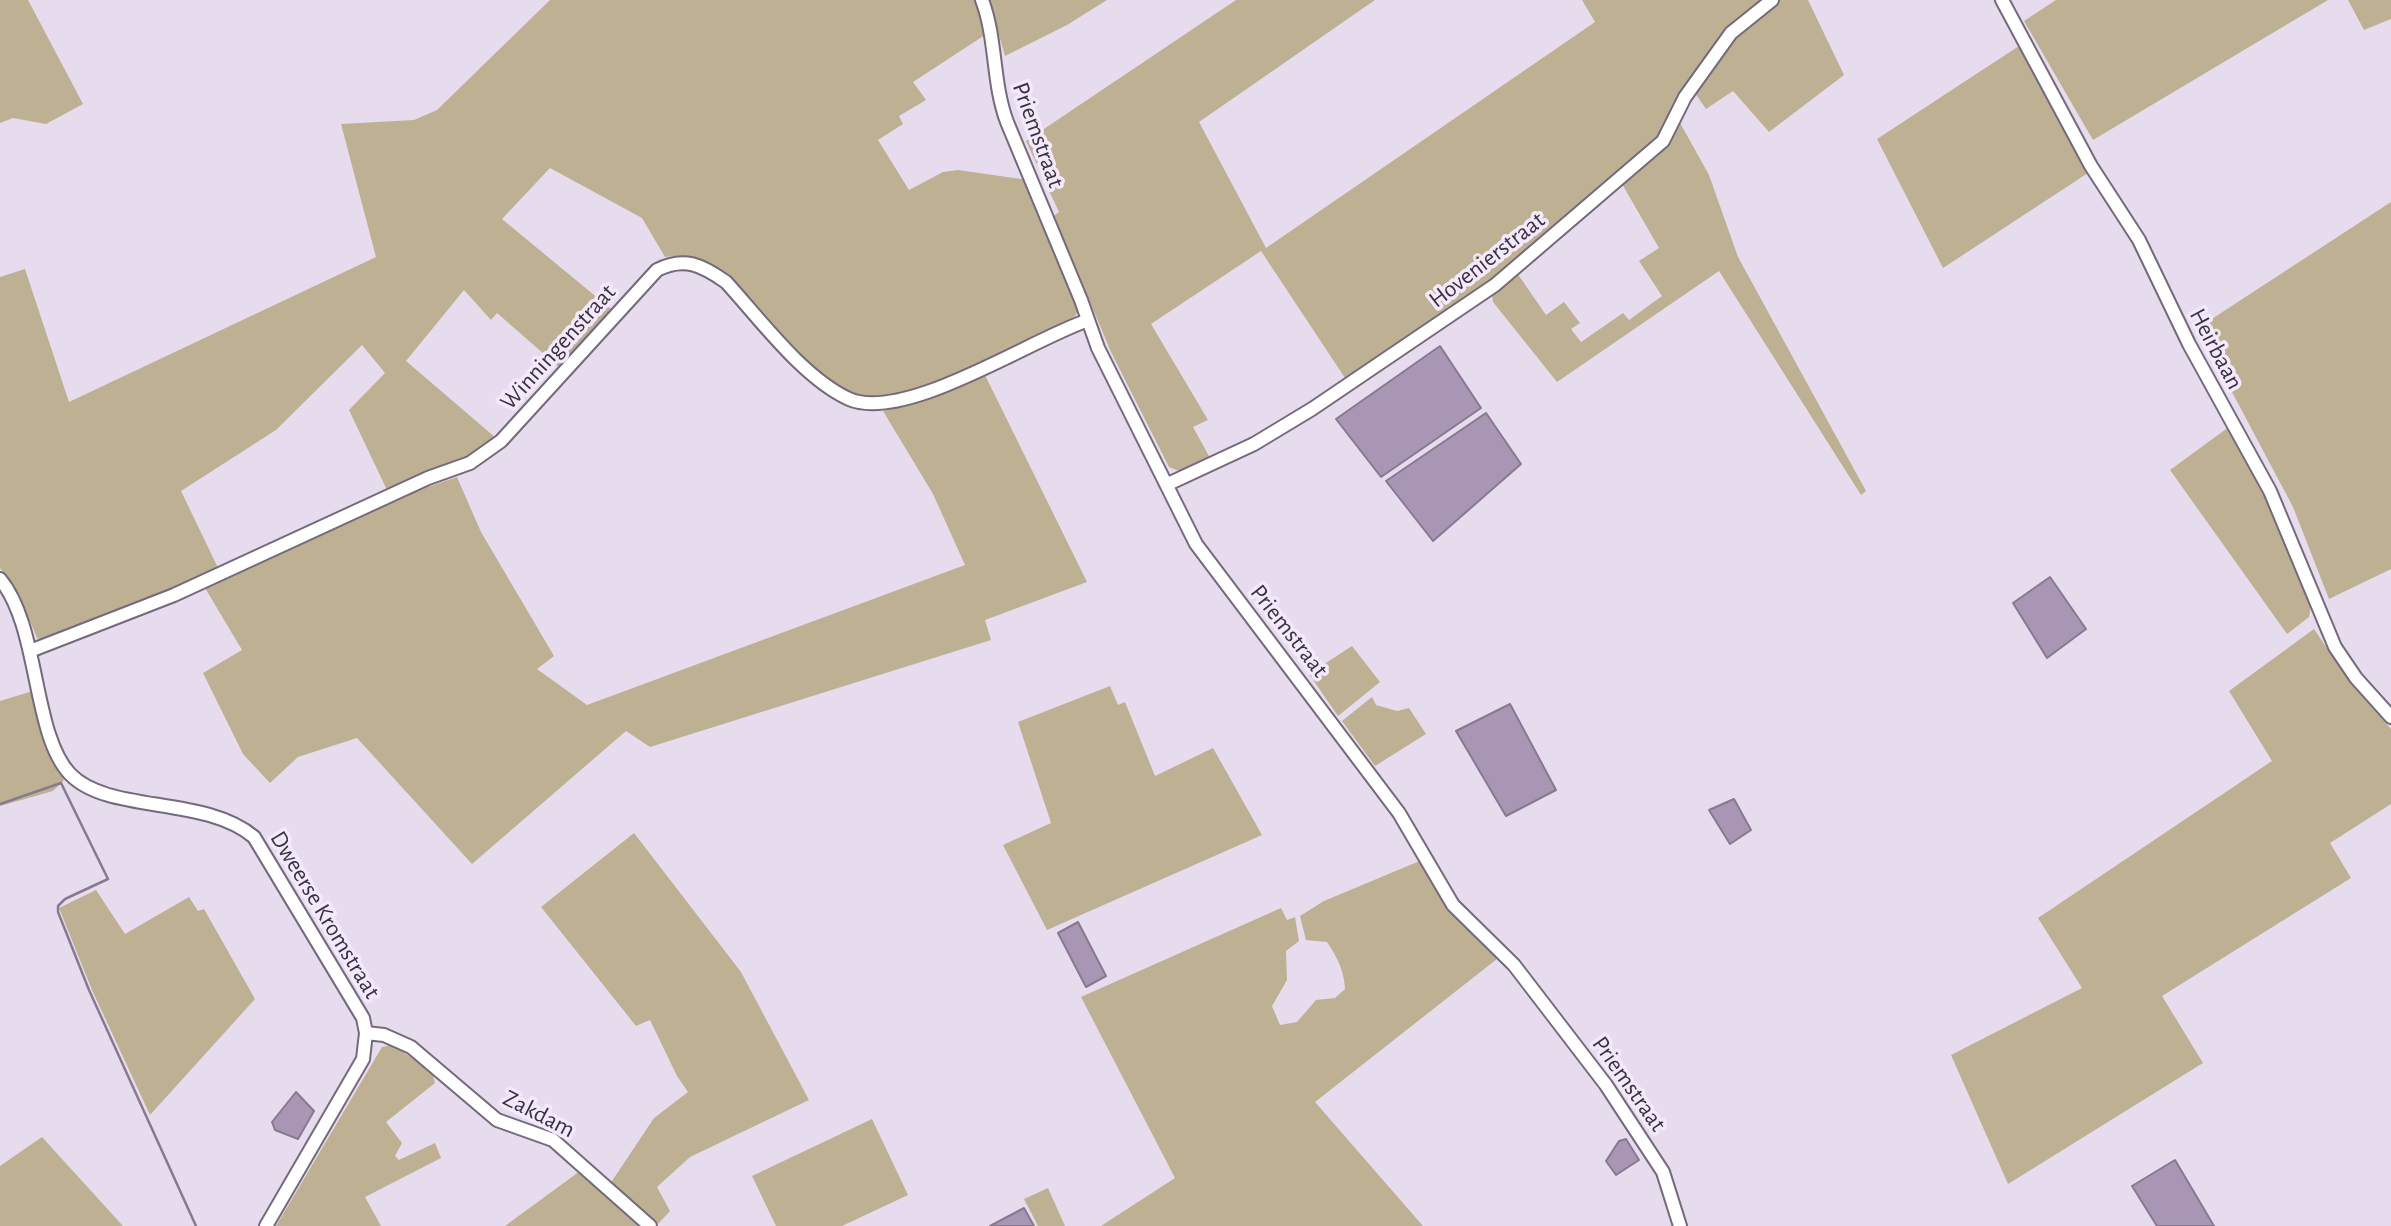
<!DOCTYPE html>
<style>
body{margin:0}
canvas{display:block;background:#e7dcee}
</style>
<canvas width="2391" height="1226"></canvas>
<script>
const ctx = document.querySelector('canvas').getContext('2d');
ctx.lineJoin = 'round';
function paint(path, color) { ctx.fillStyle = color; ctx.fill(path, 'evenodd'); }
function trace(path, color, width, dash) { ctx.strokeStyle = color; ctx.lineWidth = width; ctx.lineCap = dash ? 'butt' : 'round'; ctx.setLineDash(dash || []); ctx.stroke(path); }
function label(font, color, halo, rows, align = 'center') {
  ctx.font = font + ' "Alegreya Sans",sans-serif'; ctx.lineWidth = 7; ctx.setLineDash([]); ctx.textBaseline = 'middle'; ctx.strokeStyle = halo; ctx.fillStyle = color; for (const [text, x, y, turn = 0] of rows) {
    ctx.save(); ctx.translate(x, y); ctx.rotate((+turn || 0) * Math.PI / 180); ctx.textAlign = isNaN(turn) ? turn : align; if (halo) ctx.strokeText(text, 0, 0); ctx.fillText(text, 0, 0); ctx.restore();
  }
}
paint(new Path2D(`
 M0,0H28L83,104L46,124L13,118L0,123Z
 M550,0H977L988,33L913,82L926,100L899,116L903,124L878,140L909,190L943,172L958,170L1028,180L1078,309L1076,315C1052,335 992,359 962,371C938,380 908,398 882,399C789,404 759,247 665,257L642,218L550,168L502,219L611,309L560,368L497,313L491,320L464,290L406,361L496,438L473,457L440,466L387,490L349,410L385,373L362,345L276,430L181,491L220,572L43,640L37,638L19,594L0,568V277L25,269L69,402L376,257L341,124L414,120L437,110Z
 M989,0H1107L1067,25L1005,56Z
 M1236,0H1375L1199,122L1266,248L1595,22L1582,0H1763L1740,17L1720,40L1651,147L1494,280L1347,381L1261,251L1151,324L1208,420L1193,427L1210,458L1182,472L1169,467L1111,352L1054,216L1059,212L1026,141Z
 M1780,0H1808L1844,75L1769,132L1733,91L1706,109L1693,90L1734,36Z
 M2056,0H2328L2093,140L2024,21Z
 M2348,0H2391V19L2364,30Z
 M2022,44L2091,171L1943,268L1877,139Z
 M1679,121L1709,175L1738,257L1866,491L1861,495L1719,271L1557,382L1493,302L1492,295L1517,273L1546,315L1564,302L1580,323L1571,329L1581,342L1623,313L1629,320L1662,296L1639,261L1659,248L1622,184Z
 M2391,202V569L2329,599L2293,507L2198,328Z
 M985,375L1087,582L985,620L991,640L650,747L626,731L472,864L357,738L298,757L270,783L243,754L203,673L242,650L205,588L419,490L457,477L481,532L554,656L537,669L587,705L965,565L933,494L883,411Z
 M2233,424L2255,464L2312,599L2309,617L2287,634L2170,470Z
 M2314,629L2347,678L2391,729V804L2330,843L2351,878L2162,996L2203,1063L2008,1184L1951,1055L2082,988L2038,918L2272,761L2229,691Z
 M1352,646L1380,682L1338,716L1309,674Z
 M1110,686L1118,705L1125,702L1155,776L1213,748L1262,835L1047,930L1003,845L1051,823L1018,722Z
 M36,690L50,747L64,780L53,791L0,806V701Z
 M1372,697L1376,705L1397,711L1409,708L1426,734L1375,766L1342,721Z
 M634,833L741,972L809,1100L690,1157L657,1187L670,1211L658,1224L610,1184L654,1118L688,1092L677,1076L650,1020L636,1026L541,907Z
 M1422,860L1502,955L1315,1102L1423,1226H1101L1175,1178L1081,997L1281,908L1287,920L1295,917L1299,941L1286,951L1287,980L1272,1006L1280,1025L1297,1022L1316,1000L1335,998L1345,989C1344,970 1337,957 1327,942L1306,940L1300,916L1324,901Z
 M96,890L125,934L189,897L198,911L204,909L255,999L150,1115L92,990L59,908Z
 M392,1045L432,1071L435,1083L386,1122L402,1143L395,1156L399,1160L435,1143L441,1158L365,1197L381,1226H276L382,1047Z
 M872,1119L908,1195L842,1226H776L752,1176Z
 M42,1137L123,1226H0V1166Z
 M580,1171L638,1226H505Z
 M1048,1188L1065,1226H1038L1024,1199Z`), '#beb092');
const water = new Path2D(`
 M1440,346L1481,408L1381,477L1336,419Z
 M1486,413L1521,464L1433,541L1386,481Z
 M2050,577L2086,629L2047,658L2013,603Z
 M1510,704L1556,790L1506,816L1456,731Z
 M1734,799L1751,830L1730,844L1709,810Z
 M1078,922L1106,976L1086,987L1058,933Z
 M296,1092L314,1111L298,1139L275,1130L272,1122Z
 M1626,1139L1639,1160L1616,1175L1606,1161L1619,1141Z
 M2175,1160L2214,1226H2157L2132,1186Z
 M1024,1208L1034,1226H990Z`);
paint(water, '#a996b5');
trace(water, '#877991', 2);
trace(new Path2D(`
 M0,804L61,783L108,879L65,899L58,906V912L89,990L196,1226`), '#877991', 2.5);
const minor = new Path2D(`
 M982,0C997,40 992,82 1007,122L1081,300L1098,348L1196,544L1399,813L1453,905L1514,965L1606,1085L1663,1172L1680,1226
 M2002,0L2091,166L2139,240L2189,344L2270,491L2335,647L2356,678L2391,717
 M1168,484L1254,444L1312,409L1495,285L1663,141L1685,97L1731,33L1772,0
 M0,579C40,627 32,734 70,774C108,814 204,795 254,837L363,1018L366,1033L363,1059L266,1226
 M30,651L174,595L428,478L470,463L501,441L657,270C684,256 702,265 726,282C760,319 803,378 849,399C904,423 1030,340 1086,321
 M366,1033L384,1035L411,1047L497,1120L553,1140L650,1226`);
trace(minor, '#736a7a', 16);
trace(minor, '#fff', 12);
label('24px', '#39343c', '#f4e9fc', [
 ["Priemstraat",1038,135,70],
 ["Hovenierstraat",1487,260,-38],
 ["Winningenstraat",558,347,-48],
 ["Heirbaan",2216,349,62],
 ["Priemstraat",1289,631,52],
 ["Dweerse Kromstraat",325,915,59],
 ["Priemstraat",1629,1084,55],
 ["Zakdam",539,1114,27]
]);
</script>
